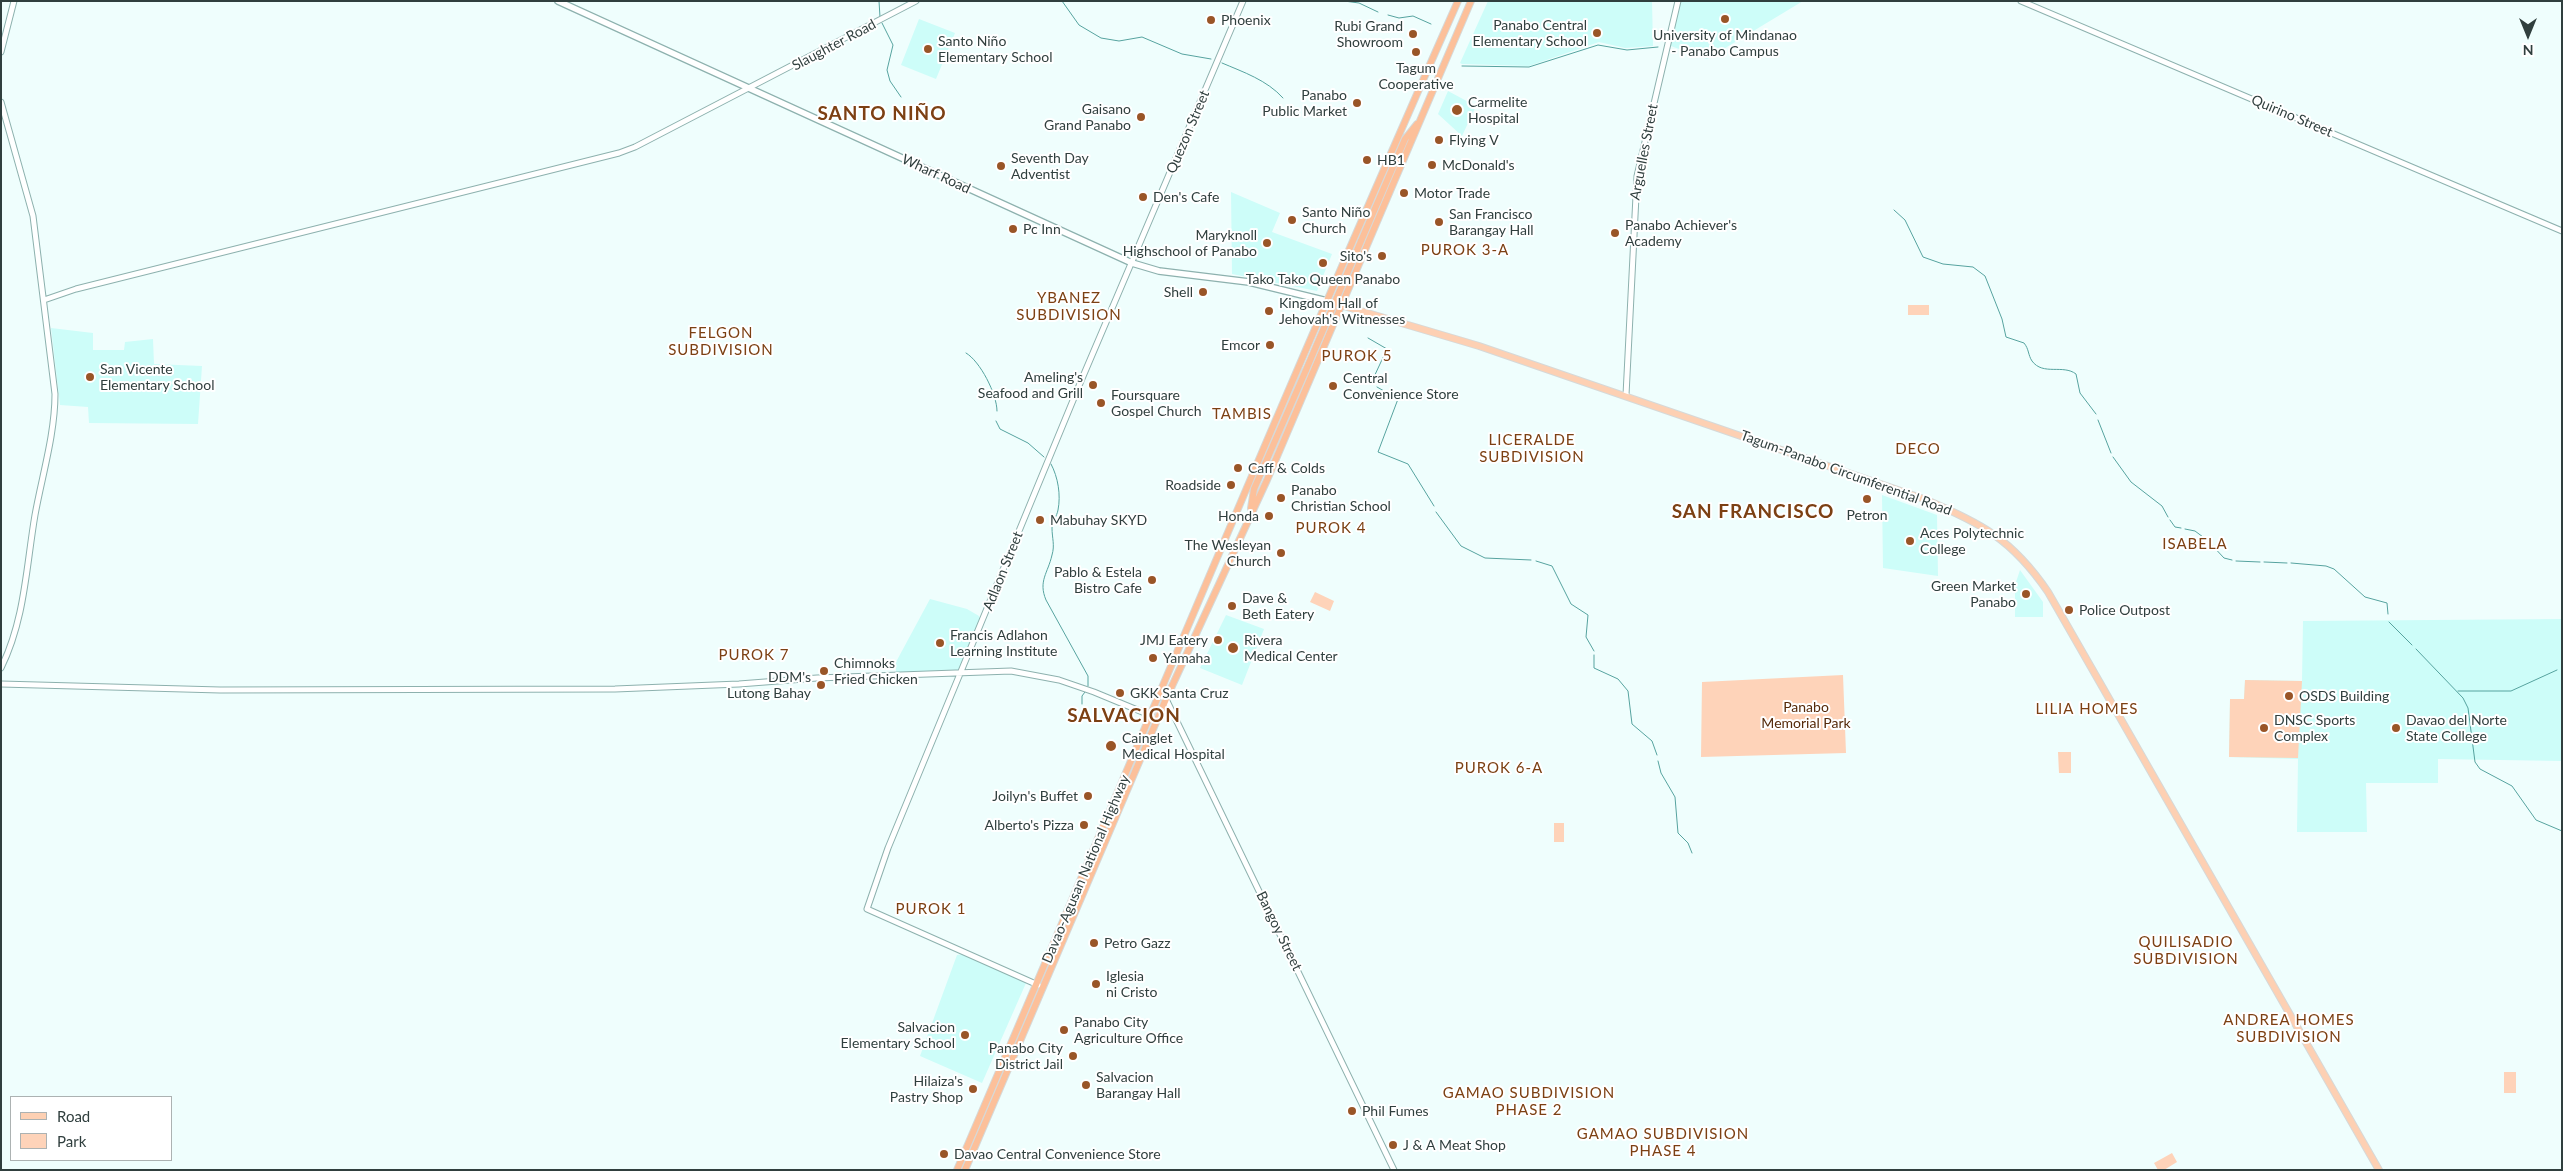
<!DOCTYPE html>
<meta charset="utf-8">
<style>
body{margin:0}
#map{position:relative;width:2563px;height:1171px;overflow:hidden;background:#effefd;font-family:Lato,sans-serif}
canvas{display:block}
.frame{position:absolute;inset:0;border:2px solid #303f3e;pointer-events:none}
.legend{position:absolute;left:10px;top:1096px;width:162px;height:65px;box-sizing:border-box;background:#fff;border:1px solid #acb2b2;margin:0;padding:6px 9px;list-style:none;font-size:15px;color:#303f3e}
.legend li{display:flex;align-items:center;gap:10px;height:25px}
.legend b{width:25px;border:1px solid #acb2b2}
.north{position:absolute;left:2503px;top:10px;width:50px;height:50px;-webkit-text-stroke:4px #fff;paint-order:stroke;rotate:180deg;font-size:14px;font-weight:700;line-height:20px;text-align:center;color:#303f3e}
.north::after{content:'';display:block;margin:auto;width:18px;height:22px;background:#303f3e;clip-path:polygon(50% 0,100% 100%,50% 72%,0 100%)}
</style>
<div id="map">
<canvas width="2563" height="1171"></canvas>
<div class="frame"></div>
<ul class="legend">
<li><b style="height:6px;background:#fdd0b3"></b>Road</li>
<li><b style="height:14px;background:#fed3b9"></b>Park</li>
</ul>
<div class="north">N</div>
</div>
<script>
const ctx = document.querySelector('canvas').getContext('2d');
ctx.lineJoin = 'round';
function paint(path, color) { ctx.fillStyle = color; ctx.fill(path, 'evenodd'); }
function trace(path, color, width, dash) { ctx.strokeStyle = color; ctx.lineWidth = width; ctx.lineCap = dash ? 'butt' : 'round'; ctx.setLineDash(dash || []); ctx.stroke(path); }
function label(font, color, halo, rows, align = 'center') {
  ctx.font = font + ' Lato,sans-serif'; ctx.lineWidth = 4; ctx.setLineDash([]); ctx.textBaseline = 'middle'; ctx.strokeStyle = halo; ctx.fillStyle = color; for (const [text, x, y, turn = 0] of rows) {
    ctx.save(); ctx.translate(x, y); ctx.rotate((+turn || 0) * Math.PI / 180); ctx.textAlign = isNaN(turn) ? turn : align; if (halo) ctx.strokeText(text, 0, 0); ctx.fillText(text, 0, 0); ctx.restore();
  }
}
paint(new Path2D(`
 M1488,1H1652L1653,46L1625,48L1599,42L1529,66L1462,64L1460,63Z
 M1680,1H1803L1707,59L1668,45Z
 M919,19L955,33L936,79L901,65Z
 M1448,91L1476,106L1462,136L1438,114Z
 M1231,192L1280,213L1272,232L1332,254L1317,291L1232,274Z
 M51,328L93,333V350H124L125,342L153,339L154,364L202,366L198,424L89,423L88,407L60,405Z
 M1882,495L1937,515L1938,576L1883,568Z
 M2020,570L2043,602V617H2015V585Z
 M930,599L967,609L979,616L981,621L962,666L958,671L896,674V662Z
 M1226,615L1264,629L1242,685L1200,668Z
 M2562,619V761L2438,759V783H2366L2367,832H2297L2298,759L2229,757L2230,699H2244L2245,680L2302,681L2303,621Z
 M964,954L1026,983L982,1083L920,1056L957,955Z`), '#cdfdf9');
paint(new Path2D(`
 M1908,305H1929V315H1908Z
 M1315,592L1334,601L1330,611L1310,602Z
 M1843,675L1846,753L1701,757L1702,682Z
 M2245,680L2302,681L2298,758L2229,757L2230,699H2244Z
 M2058,752H2071V773H2059Z
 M1554,823H1564V842H1554Z
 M2504,1072H2516V1093H2504Z
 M2172,1153L2177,1162L2164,1170H2158L2154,1163Z`), '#fed3b9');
trace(new Path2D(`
 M879,1L880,17
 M1062,1L1079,25L1101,38L1119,41L1142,37L1182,54L1211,59
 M1344,1L1359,3L1378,12
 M1388,15L1399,18L1413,16L1431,24
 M882,23L893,45L887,70L890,81L901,97
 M1222,63C1243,72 1267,80 1283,98
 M1462,66L1529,67L1598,45L1627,50L1658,47
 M1894,210L1905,220L1923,257L1943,264L1973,267L1985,276L2002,319L2006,337L2024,343C2029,349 2028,355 2032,361C2043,376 2063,364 2076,374L2080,393L2096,414
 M1368,338L1387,349L1373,379
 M966,353C980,361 997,394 997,411
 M1377,387L1398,399L1378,452L1408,464L1434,506
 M2098,420L2111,453
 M996,421L1000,429L1028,443L1044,457
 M2113,457L2131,482L2162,506L2168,517
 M1051,464C1058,477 1061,495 1058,510C1057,516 1052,522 1052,528C1052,538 1055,545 1052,555C1048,573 1038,581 1046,600L1088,676V686
 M1436,512L1461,546L1485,558L1531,560
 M2170,520L2175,527L2181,528
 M2185,529L2195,531L2207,540
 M2210,543L2224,558L2232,560
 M1536,561L1552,566L1571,604L1588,615L1586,637L1594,651
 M2236,561L2260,562
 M2264,562L2287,563
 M2291,563L2326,566L2334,569L2365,597L2387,603L2388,614
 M2389,622L2412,645
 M2416,649L2463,698L2468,708L2475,762L2480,769L2512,786L2536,820L2562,831
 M1594,655V668L1618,679L1628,691L1632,724L1652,741L1657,755
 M2458,691H2511L2557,670
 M1082,704V696L1085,692
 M1658,761L1661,773L1675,797L1678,833L1688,843L1692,853`), '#56a39f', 1);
const tertiary = new Path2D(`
 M2021,1L2562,231
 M1,52L14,1
 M1,102L33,216L55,394C55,434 42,476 35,515C26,568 25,619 1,668
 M44,300L76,289L619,153L635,147L916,1
 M1626,395L1637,176L1678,1
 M1,684L220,690L615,689L739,684L817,678L1011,671L1059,680L1094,692L1152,716
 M1160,696L1166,699L1394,1170
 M1038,985L867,909L888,848L1081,381L1243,1`);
const secondary = new Path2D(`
 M558,1L1132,263L1159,271L1249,282L1327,301`);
const primary = new Path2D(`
 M1327,301L1479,346L1924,499C1981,523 2012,539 2048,592L2379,1170`);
const trunk = new Path2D(`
 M1361,241L1405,139L1417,124
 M1251,508L1254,489L1306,370
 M957,1170C1124,780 1286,389 1458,1
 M965,1170L1166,699L1267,480L1471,1`);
trace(tertiary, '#8db1ae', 7);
trace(secondary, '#8db1ae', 8);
trace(primary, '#d6d9d8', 8);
trace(trunk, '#d6d9d8', 8);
trace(tertiary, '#fff', 5);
trace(secondary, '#fff', 5.5);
trace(primary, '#fdd0b3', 6);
trace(trunk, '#fcc09a', 6);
const trunkBridge = new Path2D(`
 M1306,370L1361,241`);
trace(trunkBridge, '#d6d9d8', 8, []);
trace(trunkBridge, '#fcc09a', 6);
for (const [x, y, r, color] of [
 [1725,19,5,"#995527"],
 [1211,20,5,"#995527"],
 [1597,33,5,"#995527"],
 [1413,34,5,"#995527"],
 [928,49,5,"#995527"],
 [1416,52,5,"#995527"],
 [1357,103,5,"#995527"],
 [1457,110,6,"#995527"],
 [1141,117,5,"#995527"],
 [1439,140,5,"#995527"],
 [1367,160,5,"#995527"],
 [1432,165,5,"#995527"],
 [1001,166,5,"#995527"],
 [1404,193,5,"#995527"],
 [1143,197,5,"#995527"],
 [1292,220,5,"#995527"],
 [1439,222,5,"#995527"],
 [1013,229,5,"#995527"],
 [1615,233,5,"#995527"],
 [1267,243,5,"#995527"],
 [1382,256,5,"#995527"],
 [1323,263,5,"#995527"],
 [1203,292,5,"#995527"],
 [1269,311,5,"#995527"],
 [1270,345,5,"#995527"],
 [90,377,5,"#995527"],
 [1093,385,5,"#995527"],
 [1333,386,5,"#995527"],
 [1101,403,5,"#995527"],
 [1238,468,5,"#995527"],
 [1231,485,5,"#995527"],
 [1281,498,5,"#995527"],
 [1867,499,5,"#995527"],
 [1269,516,5,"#995527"],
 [1040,520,5,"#995527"],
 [1910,541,5,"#995527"],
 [1281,553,5,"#995527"],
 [1152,580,5,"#995527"],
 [2026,594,5,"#995527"],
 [1232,606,5,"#995527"],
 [2069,610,5,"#995527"],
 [1218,640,5,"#995527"],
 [940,643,5,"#995527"],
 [1233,648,6,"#995527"],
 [1153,658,5,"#995527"],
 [824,671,5,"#995527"],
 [821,685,5,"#995527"],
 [1120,693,5,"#995527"],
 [2289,696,5,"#995527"],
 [2264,728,5,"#995527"],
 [2396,728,5,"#995527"],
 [1111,746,6,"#995527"],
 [1088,796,5,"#995527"],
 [1084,825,5,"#995527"],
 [1094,943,5,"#995527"],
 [1096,984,5,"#995527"],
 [1064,1030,5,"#995527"],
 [965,1035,5,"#995527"],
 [1073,1056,5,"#995527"],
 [1086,1085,5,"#995527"],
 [973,1089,5,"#995527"],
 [1352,1111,5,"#995527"],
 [1393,1145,5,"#995527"],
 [944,1154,5,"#995527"]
]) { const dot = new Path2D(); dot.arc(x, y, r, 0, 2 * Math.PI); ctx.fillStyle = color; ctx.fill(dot); trace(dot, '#fff', 2); }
label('14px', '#303f3e', '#fff', [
 ["Phoenix",1221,20],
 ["Panabo Central",1587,25,"right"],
 ["Elementary School",1587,41,"right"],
 ["Rubi Grand",1403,26,"right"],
 ["Showroom",1403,42,"right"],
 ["University of Mindanao",1725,35,"center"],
 ["- Panabo Campus",1725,51,"center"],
 ["Santo Niño",938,41],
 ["Elementary School",938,57],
 ["Tagum",1416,68,"center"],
 ["Cooperative",1416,84,"center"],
 ["Panabo",1347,95,"right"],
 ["Public Market",1347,111,"right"],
 ["Carmelite",1468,102],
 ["Hospital",1468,118],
 ["Gaisano",1131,109,"right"],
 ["Grand Panabo",1131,125,"right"],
 ["Flying V",1449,140],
 ["Seventh Day",1011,158],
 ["Adventist",1011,174],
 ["HB1",1377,160],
 ["McDonald's",1442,165],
 ["Motor Trade",1414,193],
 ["Den's Cafe",1153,197],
 ["Santo Niño",1302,212],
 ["Church",1302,228],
 ["San Francisco",1449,214],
 ["Barangay Hall",1449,230],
 ["Panabo Achiever's",1625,225],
 ["Academy",1625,241],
 ["Pc Inn",1023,229],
 ["Maryknoll",1257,235,"right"],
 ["Highschool of Panabo",1257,251,"right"],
 ["Sito's",1372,256,"right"],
 ["Tako Tako Queen Panabo",1323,279,"center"],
 ["Shell",1193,292,"right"],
 ["Kingdom Hall of",1279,303],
 ["Jehovah's Witnesses",1279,319],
 ["Emcor",1260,345,"right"],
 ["San Vicente",100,369],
 ["Elementary School",100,385],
 ["Ameling's",1083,377,"right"],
 ["Seafood and Grill",1083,393,"right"],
 ["Central",1343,378],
 ["Convenience Store",1343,394],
 ["Foursquare",1111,395],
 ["Gospel Church",1111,411],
 ["Caff & Colds",1248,468],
 ["Roadside",1221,485,"right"],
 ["Panabo",1291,490],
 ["Christian School",1291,506],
 ["Petron",1867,515,"center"],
 ["Honda",1259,516,"right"],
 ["Mabuhay SKYD",1050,520],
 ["Aces Polytechnic",1920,533],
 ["College",1920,549],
 ["The Wesleyan",1271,545,"right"],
 ["Church",1271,561,"right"],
 ["Pablo & Estela",1142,572,"right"],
 ["Bistro Cafe",1142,588,"right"],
 ["Green Market",2016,586,"right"],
 ["Panabo",2016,602,"right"],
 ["Dave &",1242,598],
 ["Beth Eatery",1242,614],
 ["Police Outpost",2079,610],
 ["Francis Adlahon",950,635],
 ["Learning Institute",950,651],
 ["JMJ Eatery",1208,640,"right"],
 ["Rivera",1244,640],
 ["Medical Center",1244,656],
 ["Yamaha",1163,658],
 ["Chimnoks",834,663],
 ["Fried Chicken",834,679],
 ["DDM's",811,677,"right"],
 ["Lutong Bahay",811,693,"right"],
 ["GKK Santa Cruz",1130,693],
 ["OSDS Building",2299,696],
 ["DNSC Sports",2274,720],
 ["Complex",2274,736],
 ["Davao del Norte",2406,720],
 ["State College",2406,736],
 ["Cainglet",1122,738],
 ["Medical Hospital",1122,754],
 ["Joilyn's Buffet",1078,796,"right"],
 ["Alberto's Pizza",1074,825,"right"],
 ["Petro Gazz",1104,943],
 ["Iglesia",1106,976],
 ["ni Cristo",1106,992],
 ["Panabo City",1074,1022],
 ["Agriculture Office",1074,1038],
 ["Salvacion",955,1027,"right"],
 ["Elementary School",955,1043,"right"],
 ["Panabo City",1063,1048,"right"],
 ["District Jail",1063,1064,"right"],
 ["Salvacion",1096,1077],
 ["Barangay Hall",1096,1093],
 ["Hilaiza's",963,1081,"right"],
 ["Pastry Shop",963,1097,"right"],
 ["Phil Fumes",1362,1111],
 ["J & A Meat Shop",1403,1145],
 ["Davao Central Convenience Store",954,1154]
], 'left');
label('14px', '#303f3e', '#fff', [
 ["Slaughter Road",834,45,-28],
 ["Quirino Street",2292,116,23],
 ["Quezon Street",1188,132,-67],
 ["Arguelles Street",1644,152,-79],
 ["Wharf Road",936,174,25],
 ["Tagum-Panabo Circumferential Road",1846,473,20],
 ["Adlaon Street",1003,571,-68],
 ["Davao-Agusan National Highway",1086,869,-67],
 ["Bangoy Street",1279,931,64]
]);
label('14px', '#552a0a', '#fff', [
 ["Panabo",1806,707],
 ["Memorial Park",1806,723]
]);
ctx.letterSpacing = '1px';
label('15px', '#7c4013', '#fff', [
 ["PUROK 3-A",1465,250],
 ["YBANEZ",1069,298],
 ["SUBDIVISION",1069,315],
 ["FELGON",721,333],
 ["SUBDIVISION",721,350],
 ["PUROK 5",1357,356],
 ["TAMBIS",1242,414],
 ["LICERALDE",1532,440],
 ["SUBDIVISION",1532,457],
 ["DECO",1918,449],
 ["PUROK 4",1331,528],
 ["ISABELA",2195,544],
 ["PUROK 7",754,655],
 ["LILIA HOMES",2087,709],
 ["PUROK 6-A",1499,768],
 ["PUROK 1",931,909],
 ["QUILISADIO",2186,942],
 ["SUBDIVISION",2186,959],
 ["ANDREA HOMES",2289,1020],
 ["SUBDIVISION",2289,1037],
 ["GAMAO SUBDIVISION",1529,1093],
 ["PHASE 2",1529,1110],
 ["GAMAO SUBDIVISION",1663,1134],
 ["PHASE 4",1663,1151]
]);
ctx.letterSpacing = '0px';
ctx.letterSpacing = '1px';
label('bold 19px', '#7c4013', '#fff', [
 ["SANTO NIÑO",882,114],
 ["SAN FRANCISCO",1753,512],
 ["SALVACION",1124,716]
]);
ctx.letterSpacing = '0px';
</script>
